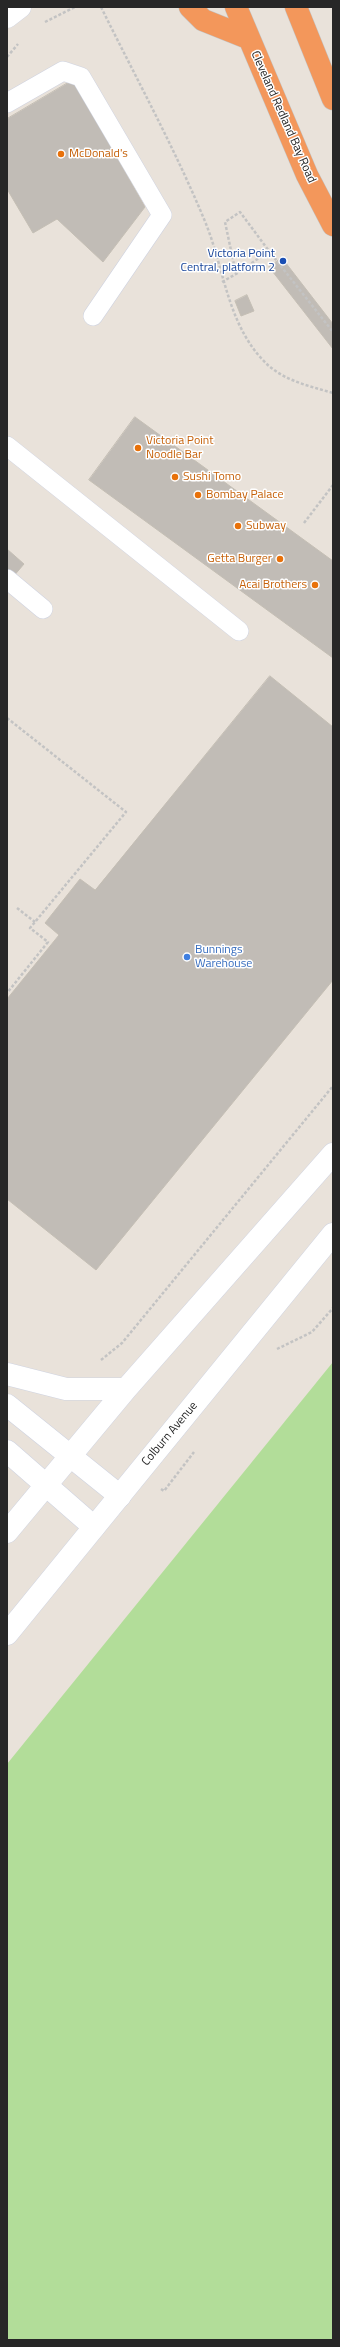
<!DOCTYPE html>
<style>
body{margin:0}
#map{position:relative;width:340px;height:2347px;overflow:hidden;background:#e9e2da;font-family:"Titillium Web",sans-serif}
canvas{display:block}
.frame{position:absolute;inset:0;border:8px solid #272727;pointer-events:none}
</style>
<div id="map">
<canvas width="340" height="2347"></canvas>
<div class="frame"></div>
</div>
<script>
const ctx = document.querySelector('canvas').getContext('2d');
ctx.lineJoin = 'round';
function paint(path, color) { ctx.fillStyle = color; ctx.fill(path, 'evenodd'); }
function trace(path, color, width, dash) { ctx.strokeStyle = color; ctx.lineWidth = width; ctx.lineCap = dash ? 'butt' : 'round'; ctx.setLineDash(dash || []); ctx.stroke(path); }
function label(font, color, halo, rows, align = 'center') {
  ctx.font = font + ' "Titillium Web",sans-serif'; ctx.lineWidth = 3; ctx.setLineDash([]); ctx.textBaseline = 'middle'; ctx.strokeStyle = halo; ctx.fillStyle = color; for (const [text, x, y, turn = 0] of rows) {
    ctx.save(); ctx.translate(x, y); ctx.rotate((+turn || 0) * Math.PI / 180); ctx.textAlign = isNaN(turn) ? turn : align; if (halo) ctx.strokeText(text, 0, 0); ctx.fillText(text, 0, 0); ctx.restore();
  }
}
paint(new Path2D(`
 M333,1362V2340H7V1764Z`), '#b2dd99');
const building = new Path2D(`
 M73,80L145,207L103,262L57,219L33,233L7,189V119Z
 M282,258L333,324V349L269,267Z
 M247,295L254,311L241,316L235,301Z
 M135,417L333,561V658L89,480Z
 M7,549L24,564L7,584Z
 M270,676L333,727V980L96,1270L7,1199V999L59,935L45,923L80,879L95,890Z`);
paint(building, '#c1bcb6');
trace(building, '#c4beb4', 1);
const lane = new Path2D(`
 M7,103L63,71L81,77L162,215L93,316
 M7,446L239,631
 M7,579L43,609`);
const street = new Path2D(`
 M7,17L20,7
 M7,1405L120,1496
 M7,1451L94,1527`);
const secondary = new Path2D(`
 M7,1374L66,1389H126
 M7,1532L126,1389L333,1154
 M7,1634L333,1234`);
const highway = new Path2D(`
 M190,7L203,20L248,38
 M236,7L307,175L333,225
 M296,7L333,99`);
trace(lane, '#cfd3e0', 20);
trace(street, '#cfd3e0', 23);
trace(secondary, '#cfd3e0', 23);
trace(highway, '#c3c3c3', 23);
trace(new Path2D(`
 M101,7C136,78 174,147 204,219C224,266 226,319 261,358C280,380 306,385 333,393
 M45,22L75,7
 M7,57L18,44
 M236,274L225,222L240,212L269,251
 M222,282L236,274L269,251L333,332
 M304,523L333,485
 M7,718L126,812L30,928L48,942L7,993
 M17,908L35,922
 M277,1349L312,1332L333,1308
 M101,1360L122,1343L333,1086
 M161,1489L164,1491L194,1452`), '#c3c3c3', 2.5, [3, 2]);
trace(lane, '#fff', 19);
trace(street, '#fff', 22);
trace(secondary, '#fff', 22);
trace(highway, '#f3975b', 22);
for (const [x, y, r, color] of [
 [61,154,4,"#e8710a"],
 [283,261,4,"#1a4fb4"],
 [138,448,4,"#e8710a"],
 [175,477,4,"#e8710a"],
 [198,495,4,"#e8710a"],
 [238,526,4,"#e8710a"],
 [280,559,4,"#e8710a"],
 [315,585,4,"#e8710a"],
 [187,957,4,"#3f7fe0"]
]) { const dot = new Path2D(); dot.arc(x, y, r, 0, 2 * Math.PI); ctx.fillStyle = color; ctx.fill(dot); trace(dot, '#fff', 1.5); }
label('12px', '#272727', '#fff', [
 ["Cleveland Redland Bay Road",283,117,66],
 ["Colburn Avenue",170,1434,-50]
]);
label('12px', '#c56008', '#fff', [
 ["McDonald's",69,154],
 ["Victoria Point",146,441],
 ["Noodle Bar",146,455],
 ["Sushi Tomo",183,477],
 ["Bombay Palace",206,495],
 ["Subway",246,526],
 ["Getta Burger",272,559,"right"],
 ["Acai Brothers",307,585,"right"]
], 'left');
label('12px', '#164399', '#fff', [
 ["Victoria Point",275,254],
 ["Central, platform 2",275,268]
], 'right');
label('12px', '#366cbe', '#fff', [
 ["Bunnings",195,950],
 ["Warehouse",195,964]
], 'left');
</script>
